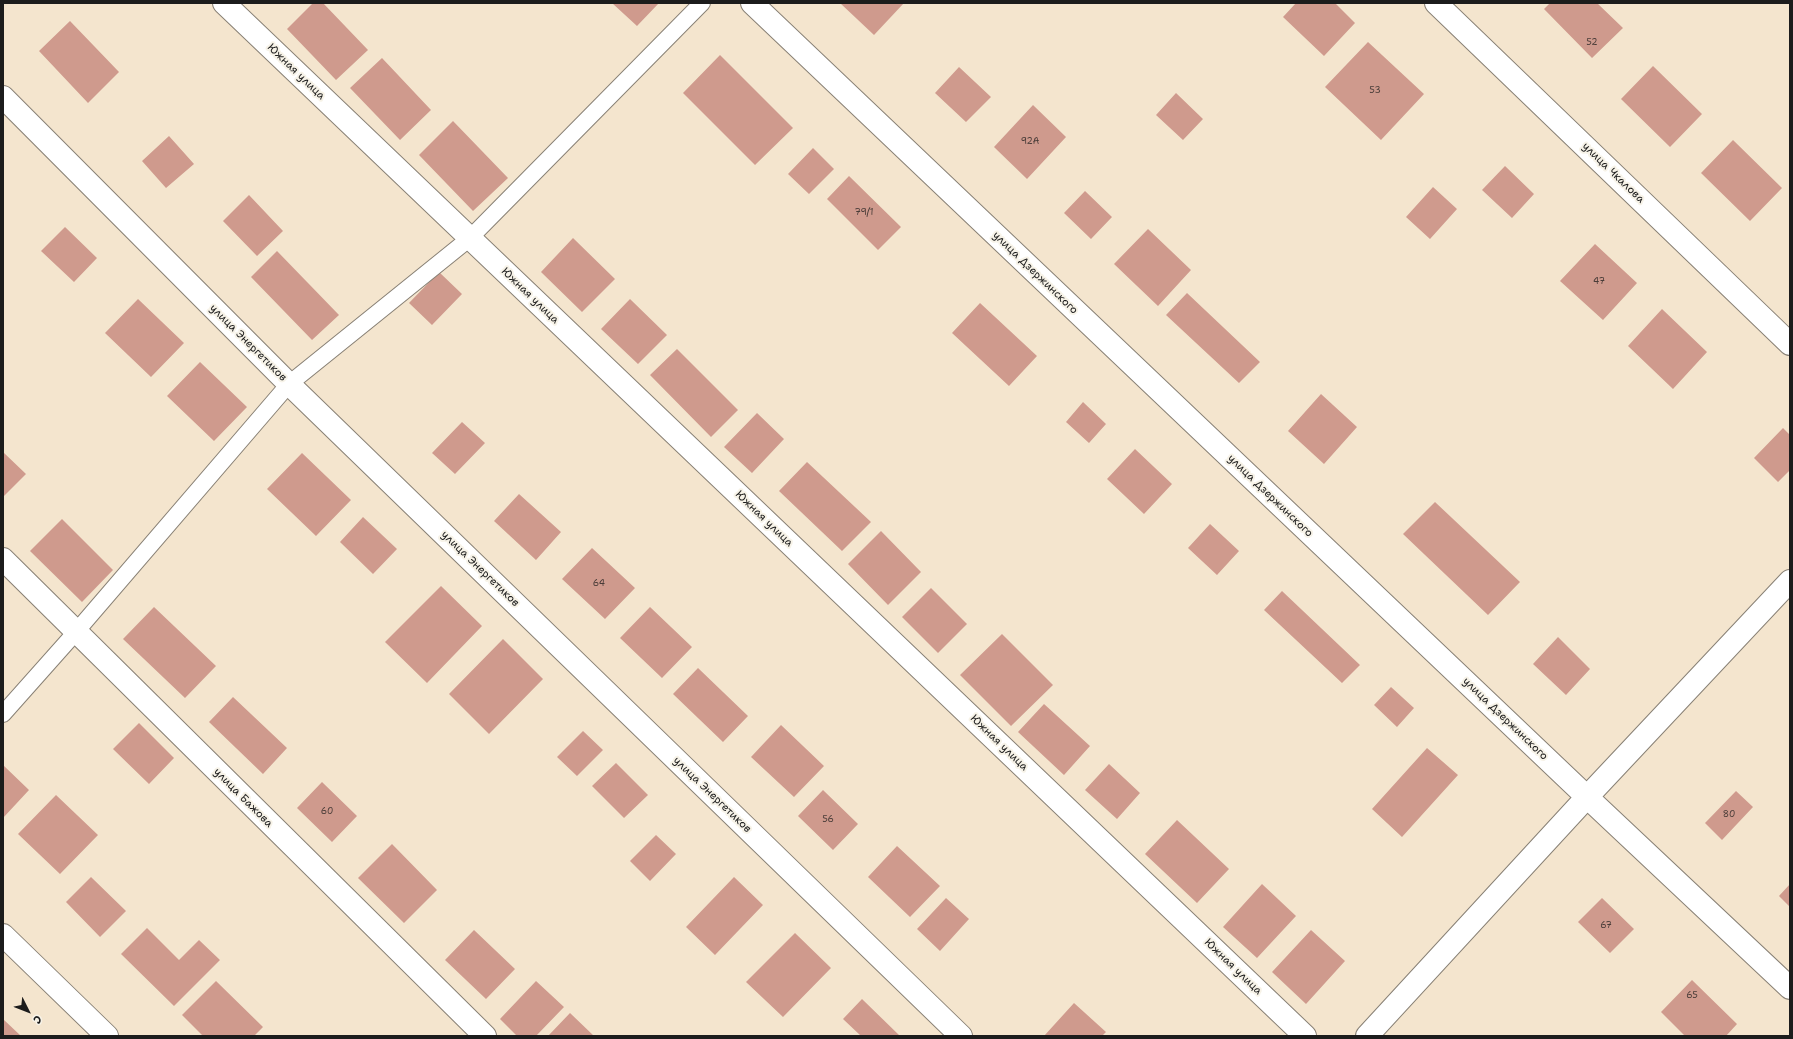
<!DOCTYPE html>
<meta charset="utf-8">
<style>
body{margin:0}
#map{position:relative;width:1793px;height:1039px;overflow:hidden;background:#f4e5ce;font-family:"Shantell Sans",sans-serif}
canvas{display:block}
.frame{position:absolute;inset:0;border:4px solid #1c1c1c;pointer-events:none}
.north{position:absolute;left:8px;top:991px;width:40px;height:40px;-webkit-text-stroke:3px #f7f3e8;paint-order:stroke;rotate:132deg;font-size:11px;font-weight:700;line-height:16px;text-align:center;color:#1c1c1c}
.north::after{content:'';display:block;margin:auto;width:14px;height:18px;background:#1c1c1c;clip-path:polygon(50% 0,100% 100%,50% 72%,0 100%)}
</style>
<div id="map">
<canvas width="1793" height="1039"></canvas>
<div class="frame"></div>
<div class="north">С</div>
</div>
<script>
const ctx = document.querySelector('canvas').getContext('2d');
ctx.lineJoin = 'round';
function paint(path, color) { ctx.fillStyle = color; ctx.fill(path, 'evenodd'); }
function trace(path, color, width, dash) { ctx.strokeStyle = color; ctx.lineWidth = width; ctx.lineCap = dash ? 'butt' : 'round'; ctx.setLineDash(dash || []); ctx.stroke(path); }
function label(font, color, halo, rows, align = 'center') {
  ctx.font = font + ' "Shantell Sans",sans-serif'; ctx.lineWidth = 4; ctx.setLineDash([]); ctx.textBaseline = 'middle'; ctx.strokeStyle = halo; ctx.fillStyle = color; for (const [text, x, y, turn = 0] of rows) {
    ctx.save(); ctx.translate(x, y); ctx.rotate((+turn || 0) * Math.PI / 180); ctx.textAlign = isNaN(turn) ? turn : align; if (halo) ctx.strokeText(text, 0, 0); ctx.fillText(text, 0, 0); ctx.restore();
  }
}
paint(new Path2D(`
 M313,3H323L368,50L336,80L287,29Z
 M612,3H659L637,26Z
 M840,3H904L874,35Z
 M1296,3H1335L1355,23L1324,56L1283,17Z
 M1550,3H1597L1623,28L1592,58L1544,9Z
 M70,21L119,72L88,103L39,51Z
 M1368,42L1424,94L1381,140L1325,87Z
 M720,55L793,128L755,165L683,93Z
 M382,58L431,110L400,140L350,88Z
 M1653,66L1702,114L1670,147L1621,99Z
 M959,67L991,97L966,122L935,93Z
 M1176,93L1203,119L1183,140L1156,115Z
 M1033,105L1066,137L1027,179L994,147Z
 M453,121L508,178L473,211L419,155Z
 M169,136L194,164L166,188L142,161Z
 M1733,140L1782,188L1750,221L1701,173Z
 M813,148L834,169L809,194L788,174Z
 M1505,166L1534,194L1512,218L1482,190Z
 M849,176L901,227L878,250L827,199Z
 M1433,187L1457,209L1430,239L1406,217Z
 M1085,191L1112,217L1091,239L1064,213Z
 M249,195L283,231L257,256L223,221Z
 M65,227L97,258L74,282L41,251Z
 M1148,229L1191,270L1158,306L1114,264Z
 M573,238L615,279L582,312L541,272Z
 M1595,244L1637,283L1603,320L1560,281Z
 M277,251L339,315L312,340L251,277Z
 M439,272L462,294L432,325L409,303Z
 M1187,293L1260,362L1239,383L1166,315Z
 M138,299L184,343L151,377L105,333Z
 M630,299L667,335L638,364L601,329Z
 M980,303L1037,356L1009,386L952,333Z
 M1662,309L1707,352L1673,389L1628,346Z
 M677,349L738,410L711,437L650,375Z
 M200,362L247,407L214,441L167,396Z
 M1321,394L1357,427L1324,464L1288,431Z
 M1083,402L1106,424L1089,443L1066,422Z
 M757,413L784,439L752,473L724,447Z
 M462,422L485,443L455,474L432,453Z
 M1783,428L1790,435V470L1778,482L1754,458Z
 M1135,449L1172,484L1144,514L1107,479Z
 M3,452L26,474L3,497Z
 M302,453L351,500L316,536L267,489Z
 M807,462L871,522L842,551L779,491Z
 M519,494L561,532L536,560L494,521Z
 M1435,502L1520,582L1488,615L1403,534Z
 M363,517L397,549L373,574L340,542Z
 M62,519L113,570L82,602L30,551Z
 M1210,524L1239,551L1217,575L1188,548Z
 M881,531L921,572L888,605L848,564Z
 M592,548L635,588L605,619L562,579Z
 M441,586L482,626L427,683L385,642Z
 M931,588L967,624L938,653L902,617Z
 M1282,591L1360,665L1342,683L1264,610Z
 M154,607L216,666L185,698L123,639Z
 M650,607L692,647L662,678L620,638Z
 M1002,634L1053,685L1011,726L960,675Z
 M1558,637L1590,669L1566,695L1533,664Z
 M503,639L543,679L489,734L449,694Z
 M698,668L748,716L723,742L673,694Z
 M1391,687L1414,708L1397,727L1374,705Z
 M233,697L287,748L263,774L209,722Z
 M1044,704L1090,746L1064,775L1018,732Z
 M139,723L174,758L149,784L113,749Z
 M781,725L824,766L794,797L751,757Z
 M583,731L603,750L577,776L557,757Z
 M1427,748L1458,775L1402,837L1372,809Z
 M616,763L648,795L624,818L592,786Z
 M1109,764L1140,793L1117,819L1085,790Z
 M3,765L29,790L3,818Z
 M322,782L357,816L332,842L297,808Z
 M823,790L858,824L833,850L798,816Z
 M1736,791L1753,807L1722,840L1705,823Z
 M56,795L98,835L60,874L18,834Z
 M1177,820L1229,869L1197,903L1145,854Z
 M656,835L676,854L650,881L630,861Z
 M392,844L437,890L404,923L358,878Z
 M897,846L940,886L910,917L868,877Z
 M91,877L126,911L100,937L66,902Z
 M734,877L763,905L715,955L686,927Z
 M1262,884L1296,916L1257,958L1223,927Z
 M1790,884V907L1779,896Z
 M946,898L969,919L940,951L917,929Z
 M1602,898L1634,929L1610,953L1578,922Z
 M147,928L179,960L199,940L220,960L174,1006L121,954Z
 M474,930L515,969L486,999L445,960Z
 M1311,930L1345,961L1306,1004L1272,972Z
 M795,933L831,968L783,1017L746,982Z
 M1692,980L1737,1024L1726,1036H1685L1661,1012Z
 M216,981L263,1027L254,1036H203L182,1015Z
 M536,981L564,1007L536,1036H517L500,1019Z
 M862,999L900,1036H861L843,1019Z
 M1074,1003L1106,1032L1102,1036H1044Z
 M570,1013L594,1036H548Z
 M3,1019L21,1036H3Z`), '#cf9a8d');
const lane = new Path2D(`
 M3,714L75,633L289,384L470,238L702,3`);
const street = new Path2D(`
 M224,3L1305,1036
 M752,3L1587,797L1790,988
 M1436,3L1790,344
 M3,97L289,384L961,1036
 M3,559L485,1036
 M3,935L107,1036`);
const secondary = new Path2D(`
 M1367,1036L1587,797L1790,581`);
trace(lane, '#888075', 18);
trace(street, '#888075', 24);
trace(secondary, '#888075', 24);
trace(lane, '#fff', 16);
trace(street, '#fff', 22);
trace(secondary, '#fff', 22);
label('9px', '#493c38', null, [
 ["52",1592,43],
 ["53",1375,91],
 ["92А",1030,142],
 ["79/1",864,213],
 ["47",1599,282],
 ["64",599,584],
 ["60",327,812],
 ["80",1729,815],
 ["56",828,820],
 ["67",1606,926],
 ["65",1692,996]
]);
label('11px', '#1c1c1c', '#f7f3e8', [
 ["Южная улица",296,72,44],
 ["улица Чкалова",1613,173,44],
 ["улица Дзержинского",1035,273,44],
 ["Южная улица",530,296,44],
 ["улица Энергетиков",248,343,45],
 ["улица Дзержинского",1270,496,44],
 ["Южная улица",764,519,44],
 ["улица Энергетиков",480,569,44],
 ["улица Дзержинского",1505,719,44],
 ["Южная улица",999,743,44],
 ["улица Энергетиков",712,795,44],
 ["улица Бажова",243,798,45],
 ["Южная улица",1233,967,44]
]);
</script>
